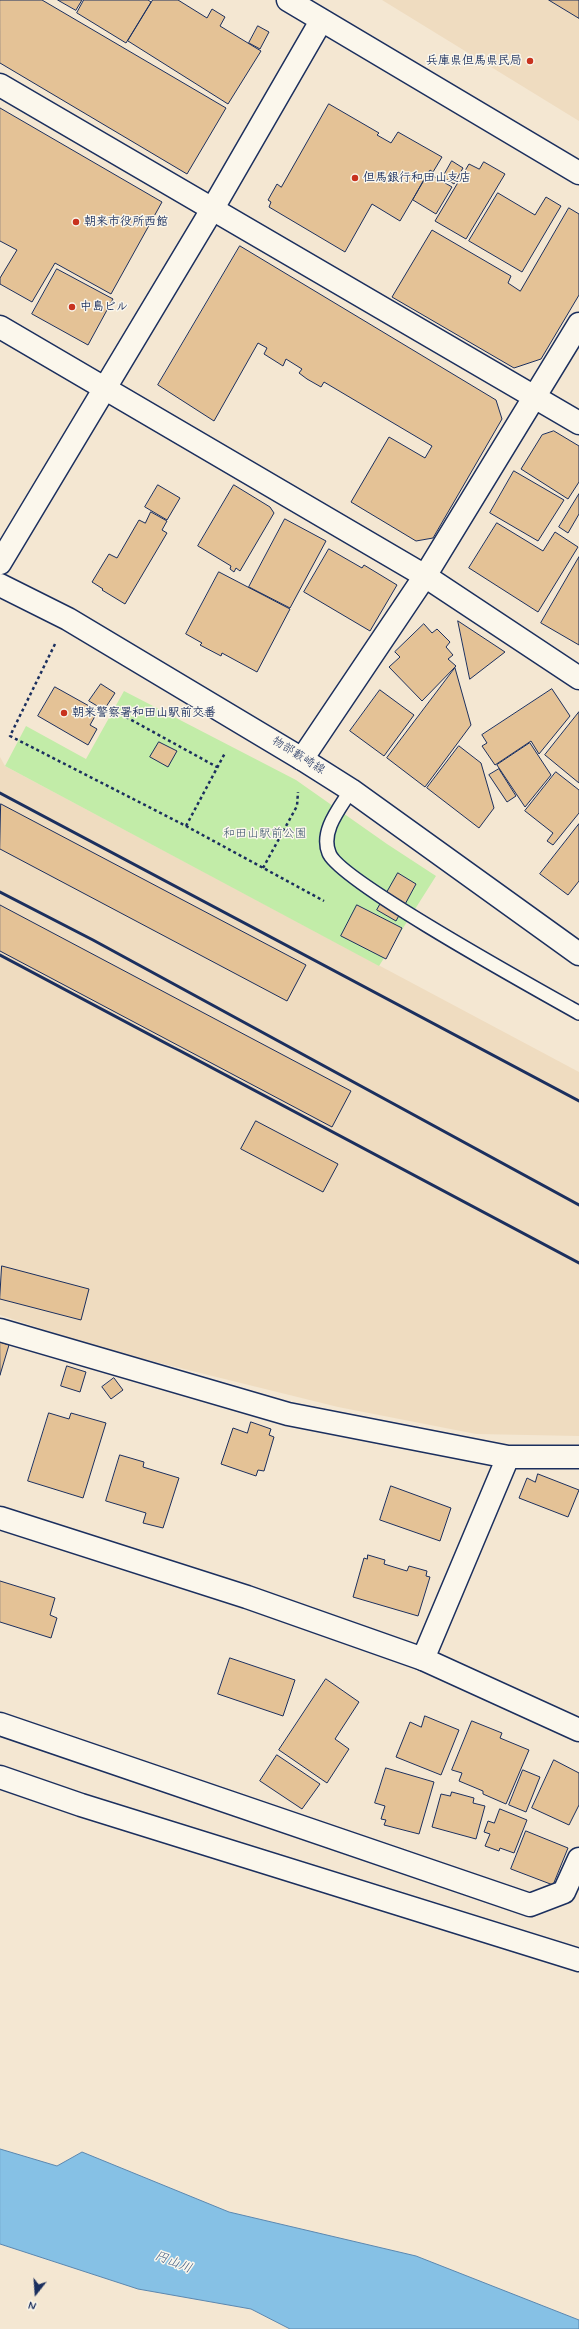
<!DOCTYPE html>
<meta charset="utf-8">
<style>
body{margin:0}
#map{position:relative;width:579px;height:2329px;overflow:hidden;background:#f4e7d2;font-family:Mynerve,sans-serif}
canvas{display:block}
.north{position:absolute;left:16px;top:2273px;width:40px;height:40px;-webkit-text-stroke:3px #fbf7ec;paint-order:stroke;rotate:197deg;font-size:11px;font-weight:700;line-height:16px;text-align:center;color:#1b2f5e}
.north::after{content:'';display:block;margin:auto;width:14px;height:18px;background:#1b2f5e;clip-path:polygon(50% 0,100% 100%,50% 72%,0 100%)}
</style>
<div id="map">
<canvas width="579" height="2329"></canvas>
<div class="north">N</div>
</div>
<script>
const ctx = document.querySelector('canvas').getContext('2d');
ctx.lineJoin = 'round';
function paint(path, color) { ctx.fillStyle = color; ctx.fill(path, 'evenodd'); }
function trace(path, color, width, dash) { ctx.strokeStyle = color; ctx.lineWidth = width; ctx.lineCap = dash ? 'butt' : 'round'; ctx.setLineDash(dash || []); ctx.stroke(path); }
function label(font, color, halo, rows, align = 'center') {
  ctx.font = font + ' Mynerve,"Klee One",sans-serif'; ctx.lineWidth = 3; ctx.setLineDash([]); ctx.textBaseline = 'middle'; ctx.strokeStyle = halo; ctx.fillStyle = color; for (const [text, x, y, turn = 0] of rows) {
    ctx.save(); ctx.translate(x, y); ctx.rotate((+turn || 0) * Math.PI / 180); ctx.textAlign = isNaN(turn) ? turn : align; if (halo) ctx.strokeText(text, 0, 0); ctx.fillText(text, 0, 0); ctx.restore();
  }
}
paint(new Path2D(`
 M382,0H579V121Z
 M0,757L5,766L579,1072V1436L476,1434L338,1407L103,1349L0,1315Z`), '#efdcc0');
paint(new Path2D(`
 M124,691L296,780L387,844L436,876L379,966L5,766L26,726L86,759Z`), '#c2eca8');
const water = new Path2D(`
 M0,2149L57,2166L82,2152L229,2212L416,2256L579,2320V2329H290L251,2309L138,2289L0,2244Z`);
paint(water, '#86c1e5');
trace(water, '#5b87af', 1);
const building = new Path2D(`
 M0,0H42L226,108L187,174L0,63Z
 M58,0H82L76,10Z
 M84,0H148L151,2L126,43L77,13Z
 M153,0H178L207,18L212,9L225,17L220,26L261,51L228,104L128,41Z
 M549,0H579V18Z
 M258,26L269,32L260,49L249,43Z
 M329,104L379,133L377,135L391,143L398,132L442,157L433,172L430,170L400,221L372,204L345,252L269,207L271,202L268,200L277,184L281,187Z
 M0,108L162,202L111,294L55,263L32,302L0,284V278L17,250L0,241Z
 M452,161L463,168L454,184L443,177Z
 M484,162L505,174L466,239L435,221L469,164L479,169Z
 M428,173L452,187L436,214L413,200Z
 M498,193L535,215L546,197L561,206L522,272L469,241Z
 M569,208L579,214V295L541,359L514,368L392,297L432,230L511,276L508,283L520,291Z
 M240,246L496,400L502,419L433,538L416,541L351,502L389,437L425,458L432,446L324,382L321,387L307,379L299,373L302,369L286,359L283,366L264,354L267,348L258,343L214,421L158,385Z
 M57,269L113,299L88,345L32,314Z
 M554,431L579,446V482L568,499L521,469L542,435Z
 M514,471L564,500L538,541L490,513Z
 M158,485L180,498L167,520L145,507Z
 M234,485L270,507L274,513L240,571L236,568L234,572L230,569L231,566L198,546Z
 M579,494V514L568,533L559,527Z
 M151,512L167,521L162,530L167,533L125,604L102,590L103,589L92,582L109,554L117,558L139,520L145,523Z
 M285,519L326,541L290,608L249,587Z
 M497,523L543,551L555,532L578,547L538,612L469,568Z
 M329,549L362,568L364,565L397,585L370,631L304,592Z
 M579,557V645L541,623Z
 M219,572L290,609L257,672L222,653L221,656L200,645L202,643L186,634Z
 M458,621L505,652L470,679Z
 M424,624L432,633L437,629L450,642L446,647L453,655L448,659L456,666L422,701L389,667L400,657L395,652Z
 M455,668L471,725L425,787L387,758Z
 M101,684L115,693L104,710L89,701Z
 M55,687L98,711L90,725L97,729L88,745L38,716Z
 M552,689L570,716L539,754L531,741L495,765L482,746L487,743L482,735Z
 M380,690L414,715L384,756L350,731Z
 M579,712V783L545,755Z
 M159,742L177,751L168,767L150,757Z
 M530,743L551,775L525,807L497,765Z
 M459,746L481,763L494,808L479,828L427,788Z
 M499,769L516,796L507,802L489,775Z
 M556,772L579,790V813L553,845L547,841L553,833L525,811Z
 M1,804L306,965L287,1001L0,849Z
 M579,824V881L568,895L540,874Z
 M398,873L416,884L396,921L377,910Z
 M0,905L351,1091L332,1127L0,951Z
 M357,905L402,928L386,959L341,936Z
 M256,1121L338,1164L323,1192L241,1149Z
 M2,1266L89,1289L81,1320L0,1299Z
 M0,1342L9,1345L0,1375Z
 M67,1366L86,1372L80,1392L61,1386Z
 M114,1378L123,1390L111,1399L102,1387Z
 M49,1413L69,1419L71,1413L106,1423L83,1498L28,1481Z
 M251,1422L271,1429L269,1435L274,1437L264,1471L258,1470L256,1476L221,1464L233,1428L247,1433Z
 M120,1455L144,1462L143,1467L179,1478L163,1528L143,1523L146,1513L106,1501Z
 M538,1474L579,1490L568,1517L519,1498L527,1478L535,1482Z
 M391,1486L451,1508L440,1541L380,1520Z
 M368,1555L385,1560L384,1564L407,1571L409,1566L427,1571L426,1576L430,1577L418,1616L353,1597L364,1558L367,1559Z
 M0,1581L55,1598L50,1615L57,1618L51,1638L0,1622Z
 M230,1658L295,1680L283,1716L218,1694Z
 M326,1679L359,1702L335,1739L349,1749L327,1783L279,1750Z
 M425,1716L459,1730L441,1775L396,1757L410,1722L421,1727Z
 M472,1721L502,1733L500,1738L529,1750L506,1804L483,1794V1791L459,1781L462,1773L452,1770Z
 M277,1755L320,1784L302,1809L260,1781Z
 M554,1760L579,1773V1805L569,1825L532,1808Z
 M386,1768L434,1782L419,1834L384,1825L386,1820L381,1819L385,1806L375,1803Z
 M523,1770L540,1777L526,1812L509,1805Z
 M452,1792L474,1798L473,1803L485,1806L476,1839L432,1827L441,1794L450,1796Z
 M500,1809L527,1820L514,1853L500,1848L499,1851L485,1846L490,1834L484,1832L488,1821L494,1823Z
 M526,1831L568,1848L553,1885L511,1869Z`);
paint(building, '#e4c296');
trace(building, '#1b2f5e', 1);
const lane = new Path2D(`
 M351,790C340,808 320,831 329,853C338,880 542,992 579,1013`);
const street = new Path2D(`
 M0,85L579,423
 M302,759L425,576L579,324
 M0,1330L288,1414L508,1457H579
 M423,1659L508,1457
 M0,1724L530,1905L564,1892L579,1859
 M0,1777L81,1805L579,1960`);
const secondary = new Path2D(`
 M288,0L579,173
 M0,327L425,576L579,678
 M0,563L213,208L321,21
 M0,585L68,619L302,759L351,790L579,954
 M0,1518L247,1597L423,1659L579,1730`);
trace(lane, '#1b2f5e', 16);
trace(street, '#1b2f5e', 25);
trace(secondary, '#1b2f5e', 25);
trace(new Path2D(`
 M55,644L10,736L186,826L324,901
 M126,717L217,767
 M186,826L225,753
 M263,868L297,806L298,792`), '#1b2f5e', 2.5, [3, 3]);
trace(lane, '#fbf7ec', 13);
trace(street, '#fbf7ec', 22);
trace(secondary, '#fbf7ec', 22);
trace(new Path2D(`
 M0,793L579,1101
 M0,892L93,940L579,1205
 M0,955L579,1263`), '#1b2f5e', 3);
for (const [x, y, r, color] of [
 [530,61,4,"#c8321e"],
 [355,178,4,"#c8321e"],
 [76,222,4,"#c8321e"],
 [72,307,4,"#c8321e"],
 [64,713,4,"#c8321e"]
]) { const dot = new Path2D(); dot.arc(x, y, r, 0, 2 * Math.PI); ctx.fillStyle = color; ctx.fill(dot); trace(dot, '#fbf7ec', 1.5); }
label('bold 12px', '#1b2f5e', '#fbf7ec', [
 ["兵庫県但馬県民局",522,61,"right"],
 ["但馬銀行和田山支店",363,178],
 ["朝来市役所西館",84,222],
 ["中島ビル",80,307],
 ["朝来警察署和田山駅前交番",72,713]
], 'left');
label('12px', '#1b2f5e', '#fbf7ec', [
 ["物部藪崎線",298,756,32]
]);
label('12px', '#3c556d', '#fbf7ec', [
 ["和田山駅前公園",265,834]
]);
label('italic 13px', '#365480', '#fbf7ec', [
 ["円山川",173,2263,21]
]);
</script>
